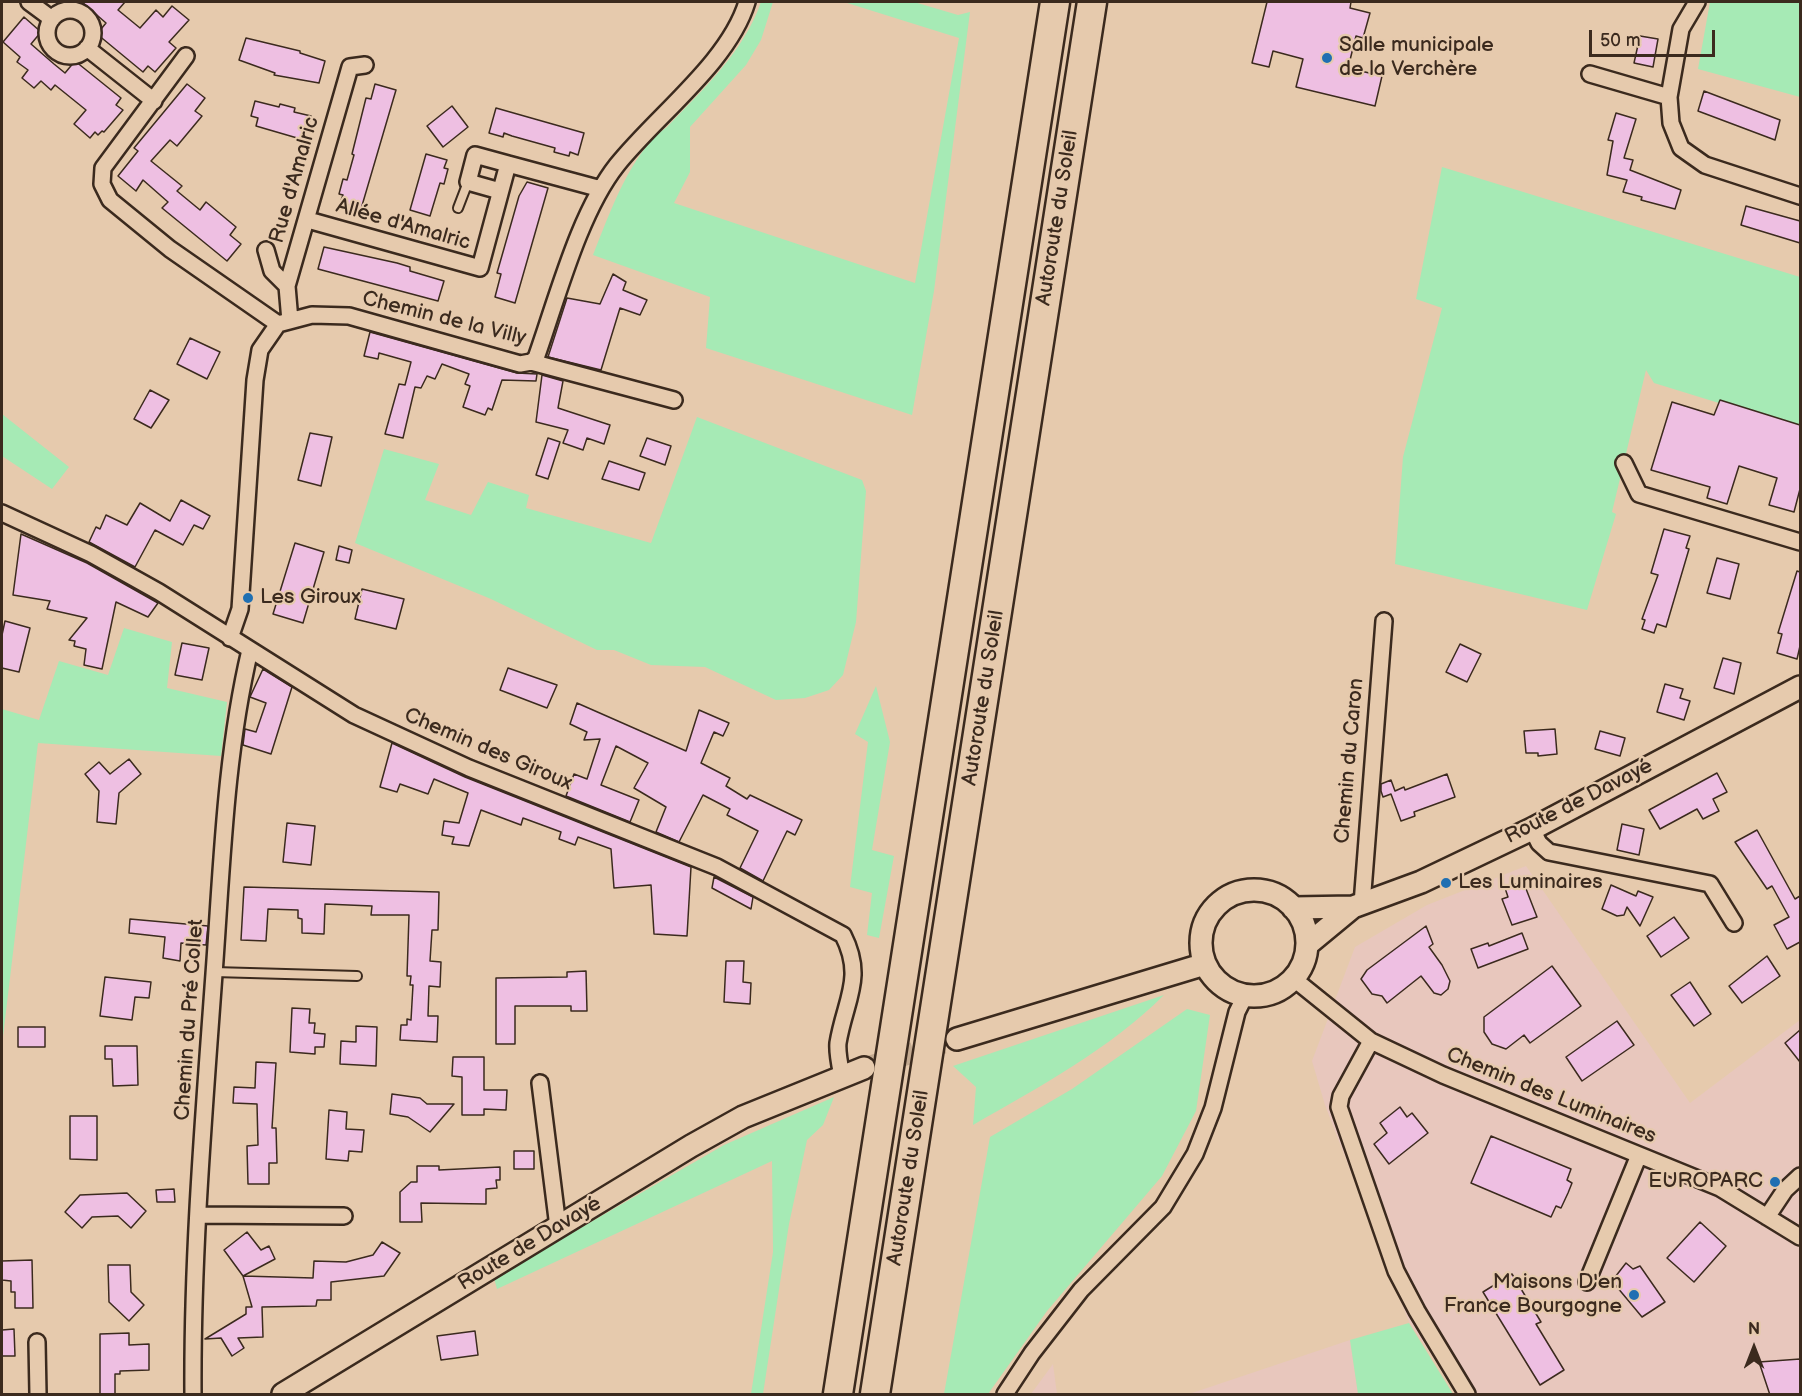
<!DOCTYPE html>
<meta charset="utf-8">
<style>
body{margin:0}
#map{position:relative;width:1802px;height:1396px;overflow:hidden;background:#e6caad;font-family:"Balsamiq Sans",sans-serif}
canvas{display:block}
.frame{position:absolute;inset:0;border:3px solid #3b2a1e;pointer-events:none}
.north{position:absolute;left:1724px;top:1318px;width:60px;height:60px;-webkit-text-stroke:4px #e6caad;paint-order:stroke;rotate:0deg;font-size:16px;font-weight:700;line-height:24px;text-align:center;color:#3b2a1e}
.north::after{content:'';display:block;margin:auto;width:21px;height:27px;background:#3b2a1e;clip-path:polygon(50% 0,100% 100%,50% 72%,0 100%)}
.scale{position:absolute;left:1589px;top:30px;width:126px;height:27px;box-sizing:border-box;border:3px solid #3b2a1e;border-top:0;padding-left:8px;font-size:18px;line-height:21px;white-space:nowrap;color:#3b2a1e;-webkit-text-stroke:4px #e6caad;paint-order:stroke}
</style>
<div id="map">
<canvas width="1802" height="1396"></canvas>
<div class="frame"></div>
<div class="north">N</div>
<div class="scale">50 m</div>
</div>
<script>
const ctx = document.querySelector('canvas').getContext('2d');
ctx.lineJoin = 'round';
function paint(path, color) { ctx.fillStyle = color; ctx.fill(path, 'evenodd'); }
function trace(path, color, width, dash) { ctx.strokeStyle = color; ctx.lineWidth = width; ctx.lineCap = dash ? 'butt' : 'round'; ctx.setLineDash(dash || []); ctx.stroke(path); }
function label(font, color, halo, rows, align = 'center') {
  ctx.font = font + ' "Balsamiq Sans",sans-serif'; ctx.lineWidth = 4.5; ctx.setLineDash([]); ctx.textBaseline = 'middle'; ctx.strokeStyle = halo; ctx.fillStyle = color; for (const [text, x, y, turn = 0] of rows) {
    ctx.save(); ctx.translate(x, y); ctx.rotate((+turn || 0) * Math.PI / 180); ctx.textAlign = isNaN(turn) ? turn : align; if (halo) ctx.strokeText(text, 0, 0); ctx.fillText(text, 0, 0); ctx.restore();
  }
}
paint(new Path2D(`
 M1526,866L1690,1103L1800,1020V1394H1458L1409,1322L1325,1105L1312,1061L1355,947L1427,905Z
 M1350,1340L1358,1394H1189Z
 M1053,1364L1057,1394H1031Z`), '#e8c7bd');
paint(new Path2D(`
 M761,2H773L761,40L746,65L690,127V172L674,203L915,283L959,38L844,2H914L958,15L970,12L934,291L912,415L706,348L710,297L593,255C609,215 631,151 667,127C704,88 743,53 761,2Z
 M1710,2H1800V97L1698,69Z
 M1442,167L1800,277V428L1654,383L1646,370L1612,512L1616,514L1587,610L1395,564L1403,457L1442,308L1416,299Z
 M2,414L69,467L52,489L2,456Z
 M697,417L862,480L866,491L856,622L843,675L829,690L805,698L776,700L705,667L651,665L614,650H597L491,599L355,543L384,449L439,464L425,500L471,515L488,482L529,495L526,508L651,543Z
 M124,628L172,642L167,688L227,702L221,756L38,743L2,1045V709L39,720L59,661L108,675Z
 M876,686L890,742L872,850L894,856L879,938L867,935L872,893L850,887L868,742L855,734Z
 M1164,995C1110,1049 1039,1087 973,1125L976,1087L953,1066Z
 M1187,1009L1210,1015L1196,1111L1162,1176L1047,1311L988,1394H944L990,1137L1072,1089Z
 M834,1097L823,1125L807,1140L789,1224L763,1394H751L773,1252L772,1161L497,1289L494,1278L724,1145Z
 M1409,1323L1453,1394H1358L1350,1340Z`), '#a6eab5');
const building = new Path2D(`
 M82,2H125L118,10L140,28L156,10L163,17L172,6L189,20L169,42L176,48L155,72L148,66L143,72L97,34L106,23Z
 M1267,2H1351L1350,8L1370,13L1363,38L1356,36L1348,68L1382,76L1375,106L1296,87L1303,59L1273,51L1269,67L1252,63Z
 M24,17L41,32L31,44L54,64L65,73L75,61L121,98L116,105L123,110L104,132L102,131L98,135L95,132L90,138L74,124L86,110L55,85L51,90L41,81L34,88L22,78L28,70L17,62L20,57L3,42Z
 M1640,36L1658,39L1653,67L1634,63Z
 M246,38L300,51V53L325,61L319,83L274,75L275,73L239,60Z
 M187,84L205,98L195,111L202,116L177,146L170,140L151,161L182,186L177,191L200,210L206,202L236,227L230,235L241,244L227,261L162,208L168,202L143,180L136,191L118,176L138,151L134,148Z
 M375,84L396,90L361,209L340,203L343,195L339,194L343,179L347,180L354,155L352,154L366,98L371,99Z
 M1704,91L1780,120L1775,140L1698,111Z
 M255,101L279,107L280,104L295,108L294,112L311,116L304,140L256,126L258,118L251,116Z
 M452,106L468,127L443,147L427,126Z
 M496,108L584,133L578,155L570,152L569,156L554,152L555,148L512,136L504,133L503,137L489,133Z
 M1616,113L1636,119L1624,158L1633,160L1630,170L1681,190L1675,209L1641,200L1642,197L1623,192L1627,180L1607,175L1613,141L1608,140Z
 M426,154L447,160L444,168L448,169L444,184L440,183L430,216L410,210Z
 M527,182L548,188L515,303L495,297L501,274L497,273L519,196Z
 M1746,206L1800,221V243L1741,225Z
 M324,247L397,263L410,267V271L444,281L438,301L318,269Z
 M613,274L626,282L623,290L647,300L640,315L620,308L601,370L548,357L567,298L600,304Z
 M370,332L517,373L537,374L536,381L502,380L492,410L488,408L485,415L463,407L470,386L465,384L469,374L442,364L435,379L427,376L421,388L415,387L403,438L385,434L399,384L405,385L411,362L379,353L378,359L364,356Z
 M190,338L220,352L207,379L177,364Z
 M542,375L563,381L558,408L610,425L604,444L587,438L583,450L563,443L568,430L536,422Z
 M150,390L169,400L151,428L134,419Z
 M1720,400L1800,425V489L1794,512L1769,505L1777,478L1739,466L1727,504L1707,498L1710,487L1651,470L1672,402L1714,415Z
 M310,433L332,437L321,486L298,480Z
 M548,438L560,442L548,479L536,475Z
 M647,438L671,446L665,465L640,456Z
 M609,461L645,473L639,490L602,479Z
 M181,500L210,516L203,529L194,525L183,545L155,530L135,567L89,542L96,527L100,529L106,515L127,525L140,503L170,521Z
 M1664,529L1690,536L1686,548L1689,549L1666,627L1657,624L1654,633L1642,629L1645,620L1642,619L1658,575L1651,573Z
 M21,534L87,563L158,603L148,617L116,602L102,669L84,665L86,649L74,646L75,641L69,640L87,618L47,609L50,601L13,595Z
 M295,543L324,552L303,623L273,614Z
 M339,546L352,550L349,563L336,560Z
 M1717,558L1739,564L1730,599L1707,593Z
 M1797,571L1800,572V646L1797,659L1777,653L1782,634L1778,633Z
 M362,589L404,599L396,629L355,619Z
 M5,621L30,628L19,672L2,668V635Z
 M182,643L209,648L202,680L175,675Z
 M1460,644L1481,654L1467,682L1446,672Z
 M1723,658L1741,663L1734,694L1714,688Z
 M508,668L557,685L547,708L500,690Z
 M263,669L292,687L271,754L243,745L245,729L256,732L266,703L250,697Z
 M1665,684L1683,689L1680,698L1690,701L1684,720L1657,712Z
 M577,703L686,751L699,710L729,723L723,736L714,732L701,763L730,778L726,786L747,799L750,795L802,820L795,835L787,831L763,881L740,868L758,831L727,815L730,809L703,795L679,842L656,832L666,807L634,788L648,763L616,746L601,785L639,800L630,822L566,796L574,774L587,779L600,739L584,740L587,732L570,724Z
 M1555,729L1557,754L1538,756V753H1526L1524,731Z
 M1600,731L1625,738L1620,756L1595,749Z
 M392,743L465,777L691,867L687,936L654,934L651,885L614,888L611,849L578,837L575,845L559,839L561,832L523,818L521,825L481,810L469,846L452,844L454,837L442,835L444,821L459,823L468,793L434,779L428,794L400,784L397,792L380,787Z
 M129,759L141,774L119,793L116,824L97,822L99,791L85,774L99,762L110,774Z
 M1717,773L1727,792L1713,799L1719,811L1703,819L1697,809L1660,829L1649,810Z
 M1447,774L1455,797L1414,812L1415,816L1401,821L1391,794L1383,797L1381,791V784L1391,780L1395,791L1404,787L1405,790Z
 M287,823L315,826L311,865L283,862Z
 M1622,824L1644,829L1639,855L1617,850Z
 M1757,830L1795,899L1800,896V942L1787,949L1774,925L1789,917L1772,886L1767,889L1735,842Z
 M714,877L753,897L751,909L712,888Z
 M1523,881L1537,917L1512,925L1502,899L1508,897L1505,888Z
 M1611,885L1636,896L1638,891L1653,897L1640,926L1627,907L1624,915L1617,916L1602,909Z
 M244,887L439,892L438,930H432L430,961L441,962L440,987L429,986L428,1016H438L437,1042L400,1040L401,1025H407V1019L411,1020L413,985H410L411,976H407L409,915H371L372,906L325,904L324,934L302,933V919L298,918V910L268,909L266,941L241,940Z
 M1674,917L1689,938L1661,957L1647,936Z
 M130,919L208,926L206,945L181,943L180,961L163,958L165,937L129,933Z
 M1426,926L1433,944L1429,947L1442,965L1450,981L1448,989L1441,995L1434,993L1421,976L1387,1003L1382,996L1372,994L1361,979L1367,970Z
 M1522,933L1528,949L1478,968L1471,949L1488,943L1489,946Z
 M1767,956L1780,976L1742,1003L1729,986Z
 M726,961H744L743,982L751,983L750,1004L724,1002Z
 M1552,966L1581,1006L1530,1043L1524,1035L1506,1049L1492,1044L1484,1032V1017Z
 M586,971L587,1011H571V1006H515V1044H496V978L567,977V972Z
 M105,977L151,982L149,998L135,997L132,1020L100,1016Z
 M1690,982L1711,1014L1694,1026L1671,995Z
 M292,1008L310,1009L309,1023H315L314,1033L325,1034L324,1047H315V1054L290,1052Z
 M1617,1021L1634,1045L1582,1081L1566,1057Z
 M356,1026L377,1027L376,1066L340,1064L341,1041L356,1042Z
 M18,1027H45V1047H18Z
 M1800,1030V1062L1785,1043Z
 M105,1046H137L138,1085L113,1086L112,1059H105Z
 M453,1057H484V1090H507L506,1110L484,1109V1115H462V1077L452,1076Z
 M256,1062L276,1063L272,1128H276L277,1163H269V1184H248L247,1146L258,1145L257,1104L233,1103L234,1087L255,1088Z
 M392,1094L420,1098L427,1104H454L430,1132L408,1117L390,1114Z
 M1400,1107L1407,1117L1412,1113L1428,1133L1389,1164L1374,1144L1387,1133L1380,1123Z
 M329,1110L347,1112L346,1129L364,1130L362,1152L349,1151L348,1161L326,1159Z
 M70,1116H97V1160L70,1159Z
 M1491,1136L1571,1169L1567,1180L1572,1183L1568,1193L1561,1208L1556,1206L1551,1217L1471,1183Z
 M514,1151H534V1169H514Z
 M417,1166H439V1170L500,1167V1180H496L497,1188L486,1189V1204L421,1203L422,1222H400V1192L411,1182H417Z
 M174,1189L175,1202H157L156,1190Z
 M127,1193L146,1211L131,1228L118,1216L92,1217L82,1228L65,1212L80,1195Z
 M1700,1222L1726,1246L1694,1282L1667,1258Z
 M247,1232L261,1250L269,1246L275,1259L243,1276L313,1278L314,1261L346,1262L373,1255L382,1242L400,1253L384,1276L331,1282V1300H317L316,1306L262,1307L263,1337L238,1338L244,1348L232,1356L221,1338L205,1339L246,1314V1307H252L243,1276L224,1250Z
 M32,1260L33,1308H15V1292H11V1281L2,1280V1261Z
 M1626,1263L1633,1269L1640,1266L1665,1302L1642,1317L1612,1281Z
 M108,1265H130L131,1292L144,1305L129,1321L109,1302Z
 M1512,1274L1541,1322L1536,1324L1564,1370L1540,1385L1483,1292Z
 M14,1329L15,1356H2V1330Z
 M475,1331L478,1355L441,1360L437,1336Z
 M129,1333V1345L149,1344V1370L120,1371V1374H115V1395H100V1334Z
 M1800,1359V1395H1770L1759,1362Z`);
paint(building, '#eebfe2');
trace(building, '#3b2a1e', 1.5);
trace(new Path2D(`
 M864,1068L957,1039`), '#c4aa90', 21, [21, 10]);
const lane = new Path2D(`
 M458,208L468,182
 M214,972L357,976`);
const street = new Path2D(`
 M29,2L52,19
 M1697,2L1681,29L1669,97L1671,123L1681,148L1705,165L1800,196
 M47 33a23 23 0 1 1 46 0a23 23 0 1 1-46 0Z
 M87,48L154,101
 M186,56L103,168L102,184L110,200L170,249L278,324
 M1590,74L1669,97
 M500,191L468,182L475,155L508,164
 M308,220L480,268L508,164L601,189
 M266,250L272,271L287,286
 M290,321L287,286L350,67L365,65
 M531,362L674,400
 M1624,463L1639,494L1800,542
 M2,513L91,554L159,592L354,715L469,768L717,867L843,935C865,978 845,1000 838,1043C837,1053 840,1066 842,1076
 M230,638L240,609L255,380L260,350L278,324L312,315L349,316L520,364L531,362L536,358C557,299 579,213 617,165C657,115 729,62 747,2
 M1532,829L1539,843L1549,852L1710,884L1734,923
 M1362,904L1384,621
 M1294,979L1371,1041L1443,1075L1720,1188L1800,1237
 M1371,1041L1341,1096L1339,1107L1396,1271L1417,1311L1467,1394
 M540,1083L558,1227
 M199,1215L344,1216
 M1767,1217L1785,1190L1800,1176
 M1587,1282L1639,1155
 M37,1342L38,1394
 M193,1394C192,1255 204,1113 214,974C222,866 225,756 250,650
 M1005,1394L1032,1353L1081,1290L1163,1207L1195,1154L1213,1108L1237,1012L1245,996`);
const secondary = new Path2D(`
 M1201 943a53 53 0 1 1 106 0a53 53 0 1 1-106 0Z
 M1293,908L1353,907L1421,882L1532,829L1800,687
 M1307,945L1353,907
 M957,1039L1205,964
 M283,1394L691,1146L743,1117L864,1068`);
const highway = new Path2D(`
 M838,1394L1055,2
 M875,1394L1092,2`);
trace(lane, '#3b2a1e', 12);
trace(street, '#3b2a1e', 20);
trace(secondary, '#3b2a1e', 26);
trace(highway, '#3b2a1e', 33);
trace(lane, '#e6caad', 8);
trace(street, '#e6caad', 15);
trace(secondary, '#e6caad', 21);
trace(highway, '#e6caad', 28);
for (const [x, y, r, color] of [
 [1327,58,6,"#1f6fb2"],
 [248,598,6,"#1f6fb2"],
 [1446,883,6,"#1f6fb2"],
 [1775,1182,6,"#1f6fb2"],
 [1634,1295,6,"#1f6fb2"]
]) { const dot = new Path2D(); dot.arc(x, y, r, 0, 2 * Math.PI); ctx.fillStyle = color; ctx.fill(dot); trace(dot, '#e6caad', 2); }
label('21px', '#3b2a1e', '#e6caad', [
 ["Salle municipale",1339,46],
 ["de la Verchère",1339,70],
 ["Les Giroux",260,598],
 ["Les Luminaires",1458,883],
 ["EUROPARC",1763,1182,"right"],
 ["Maisons D'en",1622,1283,"right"],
 ["France Bourgogne",1622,1307,"right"]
], 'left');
label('21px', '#3b2a1e', '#e6caad', [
 ["Rue d'Amalric",295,180,-74],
 ["Autoroute du Soleil",1058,218,-81],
 ["Allée d'Amalric",403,225,16],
 ["Chemin de la Villy",444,319,14],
 ["Autoroute du Soleil",984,698,-81],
 ["Chemin des Giroux",488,750,23],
 ["Chemin du Caron",1350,761,-85],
 ["Route de Davayé",1579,802,-27],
 ["Chemin du Pré Collet",190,1020,-86],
 ["Chemin des Luminaires",1551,1096,22],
 ["Autoroute du Soleil",909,1178,-81],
 ["Route de Davayé",530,1244,-31]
]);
</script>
